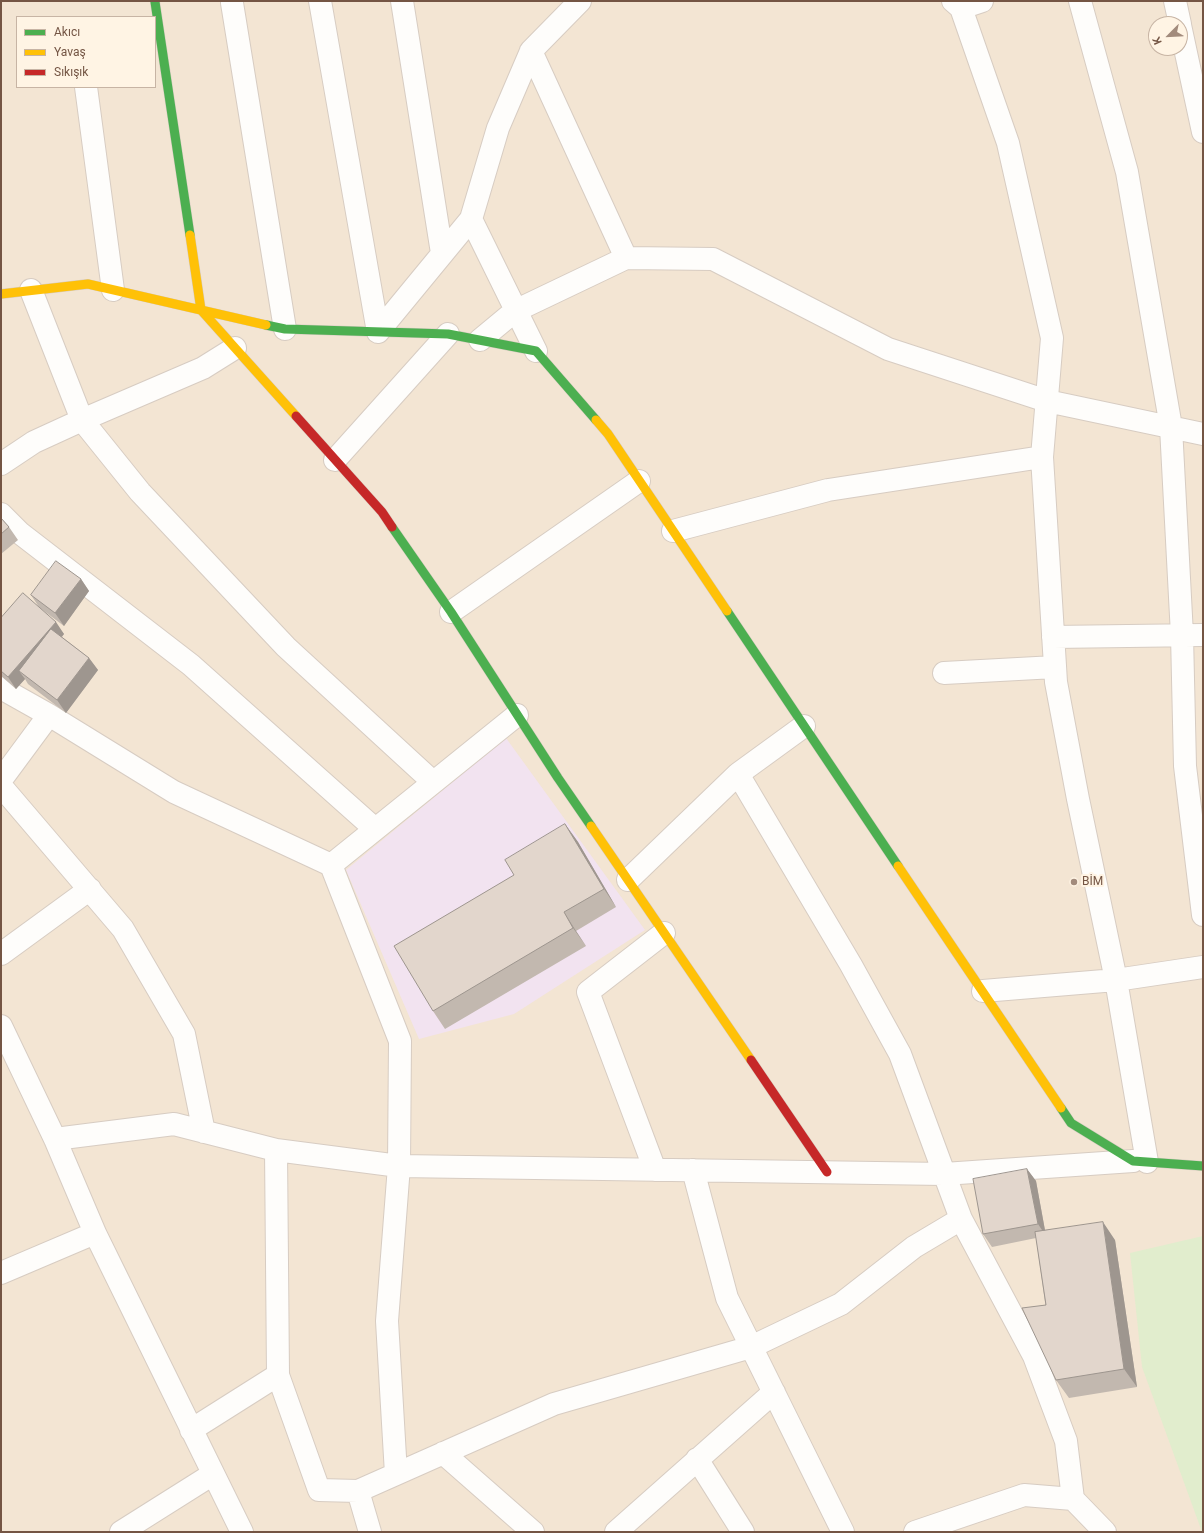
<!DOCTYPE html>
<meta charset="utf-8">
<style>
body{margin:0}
#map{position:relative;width:1204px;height:1533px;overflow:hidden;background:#f6efe4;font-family:Roboto,sans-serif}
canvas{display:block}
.frame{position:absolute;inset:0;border:2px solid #745544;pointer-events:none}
.legend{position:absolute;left:16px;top:16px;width:140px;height:72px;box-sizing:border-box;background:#fff4e4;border:1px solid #c7b4a4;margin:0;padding:5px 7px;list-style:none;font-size:12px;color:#745544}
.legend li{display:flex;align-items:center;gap:8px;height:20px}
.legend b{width:20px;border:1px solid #c7b4a4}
.north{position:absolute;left:1148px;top:16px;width:40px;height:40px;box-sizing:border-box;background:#fff4e4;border:1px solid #c7b4a4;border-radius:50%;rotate:246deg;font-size:11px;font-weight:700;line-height:16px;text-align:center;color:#745544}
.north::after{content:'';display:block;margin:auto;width:14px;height:18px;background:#a28b7c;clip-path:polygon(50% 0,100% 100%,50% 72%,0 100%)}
</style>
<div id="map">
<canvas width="1204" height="1533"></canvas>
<div class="frame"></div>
<ul class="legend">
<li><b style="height:5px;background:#4caf50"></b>Akıcı</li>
<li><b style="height:5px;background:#ffc107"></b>Yavaş</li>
<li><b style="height:5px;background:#c62828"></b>Sıkışık</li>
</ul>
<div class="north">K</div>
</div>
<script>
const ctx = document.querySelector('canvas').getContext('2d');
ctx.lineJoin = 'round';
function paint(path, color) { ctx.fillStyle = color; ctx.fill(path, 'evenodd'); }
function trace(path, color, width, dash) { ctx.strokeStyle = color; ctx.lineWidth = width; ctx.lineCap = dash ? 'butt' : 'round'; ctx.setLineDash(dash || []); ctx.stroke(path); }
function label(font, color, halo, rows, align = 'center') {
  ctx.font = font + ' Roboto,sans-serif'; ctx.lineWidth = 4; ctx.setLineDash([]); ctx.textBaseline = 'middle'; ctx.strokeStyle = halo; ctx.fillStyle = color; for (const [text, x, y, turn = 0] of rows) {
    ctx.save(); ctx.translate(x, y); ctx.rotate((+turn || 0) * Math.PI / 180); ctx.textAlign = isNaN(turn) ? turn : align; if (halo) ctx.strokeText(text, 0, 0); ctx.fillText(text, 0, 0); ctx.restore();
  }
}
paint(new Path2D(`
 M1,1H1203V1532H1ZM17,17H155V87H17ZM1156,24H1180V48H1156Z`), '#f3e5d3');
paint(new Path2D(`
 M506,738L645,930L514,1014L419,1039L346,870Z`), '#f2e3f0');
paint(new Path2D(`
 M1203,1236V1532H1202L1142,1367L1130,1253Z`), '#e1edcd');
const street = new Path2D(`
 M320,1L378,332
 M402,1L442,253
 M580,1L531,51L626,258
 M953,1L961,8L1008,143L1052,338L1042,457L1056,682L1078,799L1116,980L1147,1162
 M1080,1L1127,172L1171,427L1182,635L1185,766L1203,915
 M1175,1L1180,24
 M232,3L285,329
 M961,8L982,1
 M1180,25L1203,132
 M86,87L113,290
 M471,219L536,351
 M31,290L82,420L140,492L286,647L433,782
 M378,332L471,219L498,128L531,51
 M480,340L515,311L626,258L713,259L888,349L1047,401L1203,434
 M335,460L448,334
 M1,464L34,442L82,420L203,368L235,348
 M1,514L20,533L191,665L375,829
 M673,531L828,490L1042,457
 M451,612L639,481
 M1053,637L1203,635
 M944,673L1055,667
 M1,688L49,715L174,792L331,865
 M804,726L738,774L851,965L900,1054L961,1219L1034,1356L1066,1441L1073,1499
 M1,780L49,715
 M1,786L123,929L184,1034L204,1132
 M628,880L738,774
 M1,954L90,889
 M983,991L1116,980L1203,967
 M1,1026L55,1139L95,1233L242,1532
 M55,1139L174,1124L276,1150L399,1166L944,1174L1133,1161
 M655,1170L588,992L664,933
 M693,1170L727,1298L843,1532
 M1,1273L95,1233
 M278,1375L319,1490L358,1491
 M191,1430L278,1375L276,1150
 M443,1453L533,1532
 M697,1459L743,1532
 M396,1474L387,1321L399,1166L400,1041L331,865L517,715
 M121,1532L213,1474
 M370,1532L358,1491L554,1404L751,1347L841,1304L914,1247L961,1219
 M616,1532L774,1392
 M915,1532L1024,1495L1073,1499L1105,1532`);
const fast = new Path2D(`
 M155,2L190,235
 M266,325L285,329L448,334L536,351L596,420
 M392,527L451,612L558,778L591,826
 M727,611L898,866
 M1061,1108L1071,1123L1133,1161L1203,1166`);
const slow = new Path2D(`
 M190,235L201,310L296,416
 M1,294L88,284L266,325
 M596,420L608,434L727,611
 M591,826L751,1060
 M898,866L1061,1108`);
const jam = new Path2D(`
 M296,416L382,512L392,527
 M751,1060L827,1172`);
trace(street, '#d7ccc2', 24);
trace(fast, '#d6cbc1', 10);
trace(slow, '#d6cbc1', 10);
trace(jam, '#d6cbc1', 10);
trace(street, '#fefdfb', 22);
trace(fast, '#4caf50', 9);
trace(slow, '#ffc107', 9);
trace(jam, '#c62828', 9);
paint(new Path2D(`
 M1,518L9,527L18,540L1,554Z
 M81,579L89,591L64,626L40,608L64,634L62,637L89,658L98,670L66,713L28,684L25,679L16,689L1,676V618L39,607L31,595Z
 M565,824L578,842L616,907L576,931L586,946L445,1029L433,1011Z
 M1027,1169L1036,1181L1045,1230L1115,1240L1137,1387L1069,1398L1056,1380L1036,1238L992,1247L983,1234Z`), '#c2b8af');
paint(new Path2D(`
 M81,579L89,591L64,626L55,613Z
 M56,622L64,634L27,677L19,671L25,679L16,689L8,677Z
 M89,658L98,670L66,713L57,700Z
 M565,824L578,842L616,907L604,889Z
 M564,912L576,931L586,946L573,928Z
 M1027,1169L1036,1181L1046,1236L1038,1224Z
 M1103,1222L1115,1240L1137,1387L1124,1369Z`), '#9e968f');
const building = new Path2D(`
 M1,518L9,527L1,534Z
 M56,561L81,579L55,613L31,595Z
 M23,593L56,622L8,677L1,671V618Z
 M51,629L89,658L57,700L19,671Z
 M565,824L604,889L564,912L573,928L433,1011L394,946L514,875L505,860Z
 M1027,1169L1038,1224L983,1234L973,1179Z
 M1103,1222L1124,1369L1056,1380L1022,1308L1046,1305L1035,1232Z`);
paint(building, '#e2d6cc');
trace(building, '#9e968f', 1);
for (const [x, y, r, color] of [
 [1074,882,4,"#a28b7c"]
]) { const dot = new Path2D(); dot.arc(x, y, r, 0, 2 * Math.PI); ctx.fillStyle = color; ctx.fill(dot); trace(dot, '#fff4e4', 1.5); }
label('12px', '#745544', '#fff4e4', [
 ["BİM",1082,882]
], 'left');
</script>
